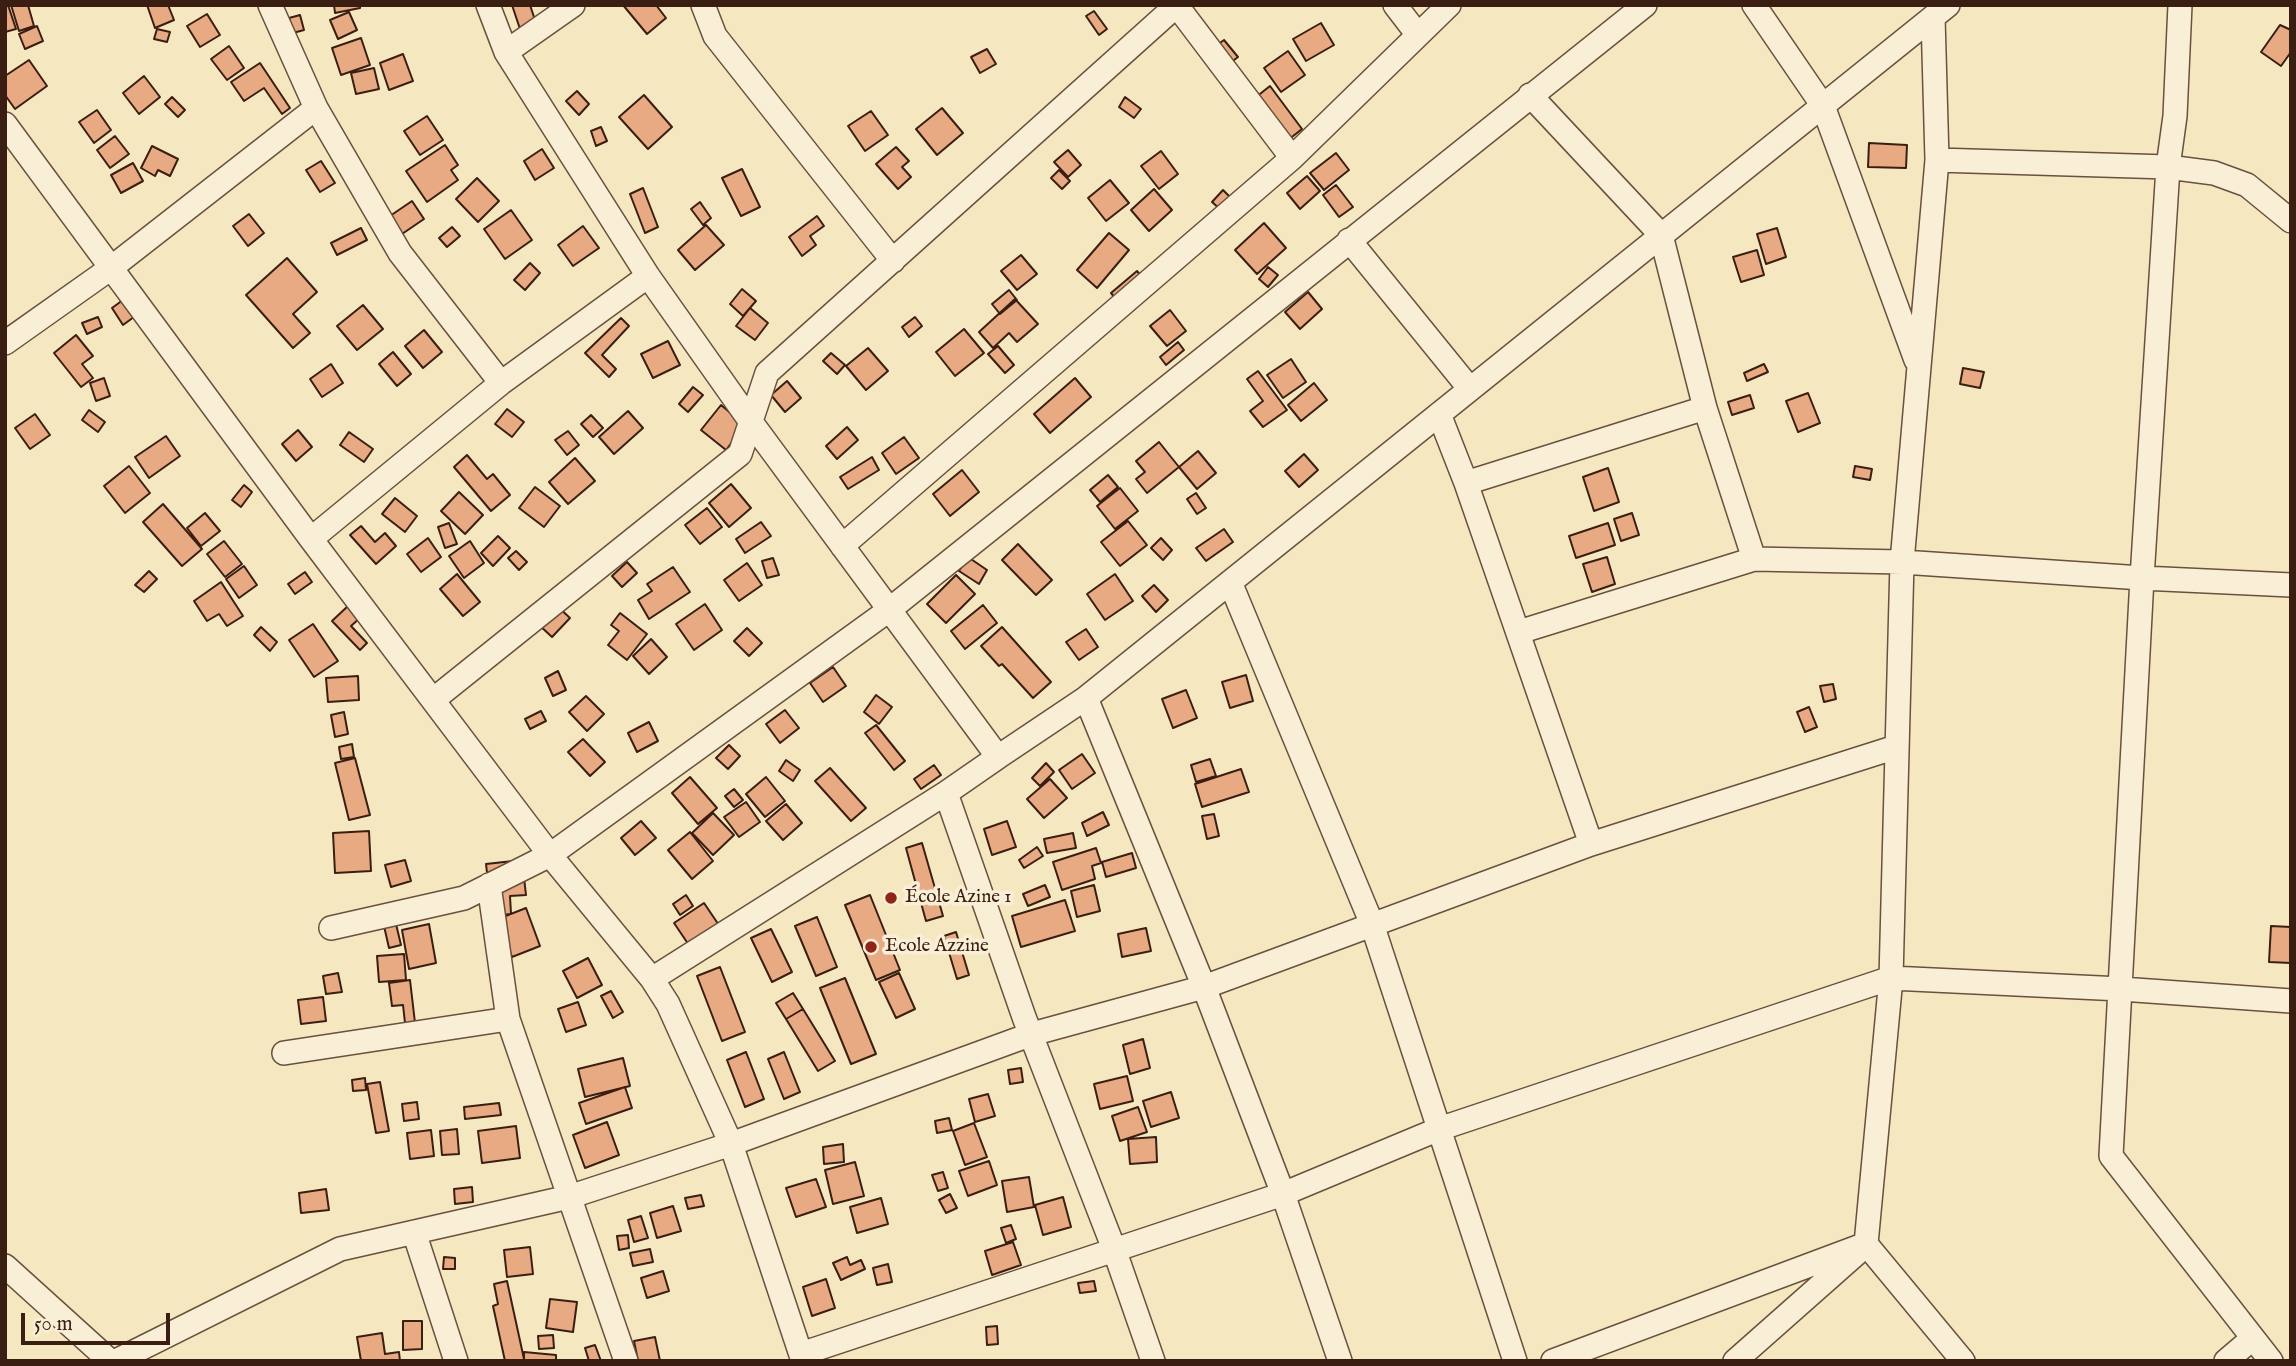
<!DOCTYPE html>
<meta charset="utf-8">
<style>
body{margin:0}
#map{position:relative;width:2296px;height:1366px;overflow:hidden;background:#f5e7c0;font-family:"IM FELL English",serif}
canvas{display:block}
.frame{position:absolute;inset:0;border:7px solid #3b1e12;pointer-events:none}
.scale{position:absolute;left:21px;top:1313px;width:149px;height:32px;box-sizing:border-box;border:4px solid #3b1e12;border-top:0;padding-left:9px;font-size:21px;line-height:24px;white-space:nowrap;color:#3b1e12;-webkit-text-stroke:5px #f8efd6;paint-order:stroke}
</style>
<div id="map">
<canvas width="2296" height="1366"></canvas>
<div class="frame"></div>
<div class="scale">50 m</div>
</div>
<script>
const ctx = document.querySelector('canvas').getContext('2d');
ctx.lineJoin = 'round';
function paint(path, color) { ctx.fillStyle = color; ctx.fill(path, 'evenodd'); }
function trace(path, color, width, dash) { ctx.strokeStyle = color; ctx.lineWidth = width; ctx.lineCap = dash ? 'butt' : 'round'; ctx.setLineDash(dash || []); ctx.stroke(path); }
function label(font, color, halo, rows, align = 'center') {
  ctx.font = font + ' "IM FELL English",serif'; ctx.lineWidth = 7; ctx.setLineDash([]); ctx.textBaseline = 'middle'; ctx.strokeStyle = halo; ctx.fillStyle = color; for (const [text, x, y, turn = 0] of rows) {
    ctx.save(); ctx.translate(x, y); ctx.rotate((+turn || 0) * Math.PI / 180); ctx.textAlign = isNaN(turn) ? turn : align; if (halo) ctx.strokeText(text, 0, 0); ctx.fillText(text, 0, 0); ctx.restore();
  }
}
const building = new Path2D(`
 M5,5H8L16,29L5,32Z
 M11,5H28L34,26L19,31Z
 M147,5H168L174,20L155,28Z
 M334,5H360V8L335,13Z
 M512,5H530L538,29L522,35Z
 M623,5H656L666,18L647,34Z
 M1094,11L1107,29L1099,35L1086,16Z
 M349,12L357,30L338,39L330,20Z
 M207,14L220,35L200,47L187,26Z
 M300,15L304,30L293,33L289,18Z
 M1321,23L1334,45L1306,61L1293,39Z
 M2280,25L2291,30V52L2281,66L2261,52Z
 M37,26L43,41L25,49L19,34Z
 M157,29L170,32L167,42L154,39Z
 M361,38L370,65L341,75L332,48Z
 M1224,40L1238,57L1221,70L1207,52Z
 M229,46L244,68L227,80L211,59Z
 M987,49L996,64L980,73L971,57Z
 M1288,51L1305,75L1281,92L1264,68Z
 M403,54L413,81L389,90L380,63Z
 M29,60L47,86L15,109L5,95V76Z
 M260,63L290,108L282,114L264,88L244,101L231,82Z
 M374,68L379,89L356,94L351,73Z
 M144,76L160,97L139,114L123,93Z
 M1270,86L1302,129L1278,148L1246,105Z
 M577,91L589,104L579,115L566,101Z
 M644,95L672,127L648,149L619,117Z
 M172,97L185,110L178,117L165,104Z
 M1125,97L1141,109L1134,118L1119,107Z
 M942,108L963,133L937,155L916,129Z
 M97,110L111,130L94,143L79,122Z
 M871,111L888,135L865,151L848,126Z
 M427,116L443,140L420,155L404,131Z
 M601,127L607,141L596,146L591,131Z
 M115,136L129,154L110,168L97,150Z
 M1869,143L1907,145L1906,168L1868,167Z
 M445,145L458,165L451,170L458,180L427,202L406,171Z
 M152,146L178,159L170,176L158,170L155,176L141,168Z
 M896,147L909,161L902,167L911,177L898,189L876,164Z
 M542,149L554,168L535,180L524,161Z
 M1068,150L1081,165L1068,177L1054,162Z
 M1161,151L1178,174L1159,189L1141,166Z
 M1336,153L1349,170L1324,190L1310,173Z
 M321,161L335,183L320,192L306,170Z
 M133,163L143,181L121,193L111,175Z
 M742,169L760,207L741,216L722,178Z
 M1059,170L1070,181L1062,189L1051,178Z
 M1307,176L1320,191L1300,209L1287,193Z
 M477,178L499,201L478,222L456,199Z
 M1110,180L1129,203L1106,221L1088,198Z
 M1336,185L1353,207L1339,217L1323,195Z
 M643,188L658,227L645,233L630,194Z
 M1154,189L1172,210L1149,231L1131,210Z
 M1223,190L1231,198L1221,210L1212,202Z
 M412,201L424,219L402,234L390,216Z
 M700,202L711,218L703,225L691,209Z
 M511,210L532,240L505,259L484,229Z
 M249,214L264,233L248,246L233,226Z
 M817,216L824,226L810,236L816,245L802,256L789,237Z
 M1264,223L1286,248L1257,274L1235,250Z
 M706,225L724,245L695,270L678,250Z
 M583,226L599,248L573,266L558,245Z
 M452,227L460,236L447,247L439,238Z
 M361,228L367,240L337,255L331,243Z
 M1777,228L1786,257L1766,264L1757,234Z
 M1109,233L1129,250L1097,288L1077,270Z
 M1757,250L1764,275L1741,282L1733,257Z
 M1021,255L1037,274L1017,290L1001,271Z
 M287,258L317,292L293,314L310,333L293,348L246,295Z
 M530,263L540,273L525,290L514,280Z
 M1268,267L1278,275L1268,287L1259,279Z
 M1137,271L1146,282L1120,304L1111,293Z
 M742,289L756,301L743,316L730,304Z
 M1009,290L1017,300L1000,314L992,304Z
 M1308,292L1322,309L1300,329L1285,312Z
 M127,297L138,314L123,325L112,308Z
 M1015,299L1038,324L1017,342L1009,333L993,348L979,332Z
 M363,305L383,329L357,350L337,326Z
 M750,308L768,323L755,340L736,326Z
 M1170,310L1186,331L1167,346L1150,326Z
 M98,317L102,327L87,334L82,323Z
 M915,317L922,326L909,337L902,327Z
 M621,318L629,326L602,355L616,369L609,377L585,353Z
 M964,329L984,353L955,376L936,352Z
 M424,330L442,352L423,368L405,346Z
 M76,335L93,356L82,364L93,378L81,387L54,353Z
 M668,341L680,365L653,378L641,354Z
 M1178,342L1184,350L1166,365L1160,357Z
 M998,346L1014,365L1005,373L988,354Z
 M868,348L888,371L866,390L846,366Z
 M393,352L411,374L397,386L379,364Z
 M831,353L845,365L837,374L823,361Z
 M1291,359L1306,382L1283,398L1267,375Z
 M331,364L343,383L322,397L310,379Z
 M1764,364L1768,372L1747,381L1744,373Z
 M1963,368L1984,372L1980,388L1960,384Z
 M1258,371L1287,410L1263,427L1250,411L1263,401L1247,379Z
 M104,378L110,396L96,401L90,383Z
 M1075,378L1091,397L1050,433L1034,414Z
 M787,381L801,398L785,412L771,395Z
 M1314,383L1327,400L1301,421L1288,405Z
 M693,387L703,395L688,412L679,404Z
 M1808,393L1820,423L1798,432L1786,401Z
 M1750,395L1754,408L1732,415L1728,402Z
 M721,405L745,425L726,450L701,430Z
 M507,409L524,422L512,437L495,424Z
 M89,410L105,422L98,432L82,420Z
 M628,411L643,428L614,454L599,437Z
 M35,414L50,435L30,449L15,428Z
 M591,415L603,428L593,437L581,424Z
 M847,427L858,440L837,459L826,446Z
 M298,430L312,447L296,461L282,444Z
 M568,431L579,445L567,455L555,440Z
 M349,432L373,449L364,462L340,445Z
 M166,436L180,456L149,478L135,457Z
 M904,437L919,458L896,474L882,453Z
 M1159,442L1179,467L1147,493L1136,479L1145,472L1136,461Z
 M1198,451L1216,473L1197,489L1179,467Z
 M1304,454L1318,470L1299,487L1285,471Z
 M467,455L487,479L493,474L510,495L491,511L454,467Z
 M872,457L879,470L848,489L840,477Z
 M575,458L595,481L568,504L549,482Z
 M129,466L150,493L125,513L104,486Z
 M1855,466L1872,469L1870,480L1853,477Z
 M1608,468L1619,502L1594,511L1583,477Z
 M962,470L979,492L950,516L933,494Z
 M1108,475L1118,487L1100,502L1090,490Z
 M731,484L751,508L729,527L709,503Z
 M244,485L252,492L241,507L232,500Z
 M535,487L560,506L544,527L519,508Z
 M1120,488L1138,511L1115,529L1097,506Z
 M459,492L483,515L465,534L441,511Z
 M1196,493L1206,508L1197,514L1187,499Z
 M395,498L417,516L405,532L382,514Z
 M163,504L202,549L182,566L143,522Z
 M707,508L722,527L700,544L685,525Z
 M205,513L220,531L201,546L187,528Z
 M1632,513L1639,535L1621,541L1614,519Z
 M1128,521L1147,545L1120,566L1101,542Z
 M761,522L771,536L745,553L736,539Z
 M449,523L457,544L445,548L438,527Z
 M1608,523L1615,545L1576,558L1569,536Z
 M361,526L375,542L385,533L396,546L376,564L350,535Z
 M1224,529L1233,542L1206,561L1196,548Z
 M498,536L510,548L493,566L481,553Z
 M428,538L441,557L421,572L407,554Z
 M1161,538L1172,550L1163,560L1151,548Z
 M224,541L242,564L225,577L207,554Z
 M470,541L484,563L464,578L449,556Z
 M1018,544L1052,580L1036,595L1002,560Z
 M516,551L527,562L519,570L508,558Z
 M968,557L987,570L979,584L959,571Z
 M1607,557L1615,584L1592,592L1583,564Z
 M773,558L779,575L767,578L762,561Z
 M627,562L637,573L622,587L612,576Z
 M747,563L762,585L739,601L724,580Z
 M244,566L257,585L239,598L226,579Z
 M673,567L690,592L649,619L638,600L652,591L647,584Z
 M149,571L157,579L144,592L135,585Z
 M305,572L312,582L295,594L288,584Z
 M457,574L480,602L463,616L440,589Z
 M1115,574L1133,601L1105,620L1087,594Z
 M956,575L975,594L946,623L927,604Z
 M221,582L243,616L227,626L219,614L207,621L194,601Z
 M1154,585L1168,600L1156,612L1142,596Z
 M705,604L722,630L694,650L676,624Z
 M349,605L361,617L351,626L367,643L360,650L332,621Z
 M556,605L570,618L552,637L538,624Z
 M983,605L997,623L965,649L951,631Z
 M620,613L647,634L627,660L608,645L619,631L611,625Z
 M313,624L338,661L314,677L289,640Z
 M261,627L277,642L270,651L254,635Z
 M1002,627L1051,682L1033,698L1002,664L999,666L981,646Z
 M747,628L762,643L749,656L734,641Z
 M1086,629L1098,647L1079,660L1066,642Z
 M651,639L667,657L649,674L633,656Z
 M833,667L846,686L823,702L810,683Z
 M558,671L566,690L553,696L545,678Z
 M1246,675L1253,701L1230,708L1222,682Z
 M358,676L359,700L328,702L326,678Z
 M1833,684L1836,699L1824,702L1820,686Z
 M1186,690L1197,718L1173,728L1162,699Z
 M876,695L892,707L879,724L864,712Z
 M586,696L604,714L587,731L569,712Z
 M1809,707L1817,727L1805,732L1797,712Z
 M785,710L799,728L780,743L766,724Z
 M541,711L546,721L530,729L525,719Z
 M344,712L348,734L335,737L331,715Z
 M649,722L658,741L637,752L628,733Z
 M876,725L905,761L894,770L865,733Z
 M583,739L605,762L590,776L568,752Z
 M352,744L354,757L341,759L339,747Z
 M729,745L740,756L728,769L716,758Z
 M1082,754L1095,773L1072,789L1059,770Z
 M355,758L370,815L349,820L335,763Z
 M1210,759L1216,776L1196,782L1191,765Z
 M786,760L800,770L793,781L779,771Z
 M1046,763L1054,772L1040,786L1032,778Z
 M934,765L941,775L921,789L914,779Z
 M830,768L866,808L851,821L815,781Z
 M1241,769L1249,792L1202,807L1195,784Z
 M690,777L717,808L698,824L672,793Z
 M766,777L785,801L765,817L746,794Z
 M1050,779L1067,798L1044,818L1027,799Z
 M734,789L743,800L734,807L725,796Z
 M746,802L760,822L739,837L724,817Z
 M786,804L802,823L783,840L766,821Z
 M1103,812L1109,825L1087,836L1082,823Z
 M713,813L734,835L713,855L692,833Z
 M1214,814L1219,836L1207,839L1202,816Z
 M641,821L656,838L635,855L621,838Z
 M1007,821L1016,847L992,855L984,829Z
 M369,831L371,871L335,873L333,833Z
 M690,832L713,861L692,879L668,850Z
 M1073,833L1076,848L1047,853L1044,839Z
 M922,843L943,916L926,921L906,848Z
 M1037,847L1043,856L1024,868L1019,860Z
 M1096,848L1101,863L1092,866L1095,879L1062,890L1053,862Z
 M1132,853L1136,868L1106,877L1102,862Z
 M405,860L411,881L391,887L385,865Z
 M522,860L526,895L510,896L511,914L492,916L486,864Z
 M1045,885L1050,897L1028,906L1023,894Z
 M1094,885L1100,911L1077,917L1071,891Z
 M686,895L693,906L680,915L673,904Z
 M870,895L900,970L876,980L845,905Z
 M1065,900L1075,931L1021,947L1012,916Z
 M704,903L727,937L697,957L674,923Z
 M526,908L540,946L512,957L498,919Z
 M817,917L837,967L816,976L795,926Z
 M396,924L401,945L389,948L384,926Z
 M429,924L436,963L409,969L402,930Z
 M2271,926L2291,927V963L2269,962Z
 M1146,928L1151,951L1122,957L1118,934Z
 M771,929L792,972L772,982L751,938Z
 M956,932L969,975L957,979L944,936Z
 M404,954L406,980L379,982L377,956Z
 M588,958L602,985L577,998L563,971Z
 M720,967L745,1032L722,1041L697,976Z
 M338,973L342,992L326,994L323,976Z
 M899,973L915,1009L896,1018L879,982Z
 M845,978L876,1054L851,1064L820,988Z
 M410,980L417,1040L407,1041L403,1005L392,1006L389,983Z
 M611,991L623,1012L613,1018L601,996Z
 M793,993L803,1009L786,1019L776,1003Z
 M323,997L326,1021L301,1024L298,1000Z
 M578,1002L586,1025L566,1032L558,1009Z
 M803,1009L835,1061L818,1071L786,1019Z
 M1143,1039L1150,1068L1130,1074L1123,1045Z
 M746,1052L764,1099L745,1107L727,1060Z
 M784,1052L800,1092L784,1099L768,1059Z
 M623,1058L630,1086L585,1097L578,1069Z
 M1021,1068L1023,1082L1010,1084L1008,1070Z
 M1127,1076L1133,1101L1100,1109L1094,1084Z
 M365,1078L366,1090L353,1091L352,1080Z
 M380,1082L389,1131L376,1133L367,1084Z
 M625,1087L632,1108L586,1124L579,1103Z
 M1171,1092L1179,1118L1151,1127L1143,1101Z
 M988,1094L995,1116L975,1122L969,1099Z
 M417,1102L419,1119L404,1121L402,1104Z
 M499,1103L501,1115L465,1119L464,1107Z
 M1138,1107L1147,1132L1120,1141L1112,1116Z
 M949,1118L952,1130L937,1133L935,1121Z
 M607,1122L619,1155L585,1168L573,1135Z
 M974,1123L987,1157L965,1165L953,1131Z
 M516,1126L520,1158L482,1163L478,1131Z
 M457,1129L459,1154L442,1155L440,1131Z
 M431,1130L434,1156L410,1159L407,1133Z
 M1156,1137L1157,1162L1130,1164L1128,1139Z
 M843,1144L844,1162L824,1164L823,1147Z
 M989,1161L997,1185L968,1196L959,1171Z
 M855,1162L864,1196L833,1204L825,1170Z
 M943,1172L948,1188L938,1191L932,1175Z
 M1029,1177L1034,1207L1007,1212L1002,1181Z
 M816,1179L826,1207L796,1217L786,1188Z
 M472,1187L473,1202L455,1204L454,1189Z
 M326,1189L329,1210L301,1213L299,1193Z
 M950,1194L957,1208L946,1213L939,1200Z
 M701,1195L704,1206L688,1209L685,1198Z
 M1063,1197L1071,1227L1043,1235L1035,1205Z
 M881,1198L888,1224L857,1233L850,1207Z
 M673,1206L681,1231L657,1238L650,1213Z
 M641,1216L648,1238L634,1242L628,1220Z
 M1011,1225L1016,1239L1006,1243L1001,1228Z
 M628,1235L629,1248L619,1250L617,1236Z
 M1013,1242L1021,1265L992,1275L985,1251Z
 M530,1247L533,1274L507,1277L504,1250Z
 M650,1249L653,1262L633,1266L630,1253Z
 M444,1257L455,1258V1269H443Z
 M847,1257L850,1265L861,1260L865,1269L841,1280L833,1263Z
 M888,1264L892,1282L877,1285L873,1268Z
 M663,1271L669,1291L647,1298L641,1278Z
 M826,1279L835,1308L812,1316L803,1287Z
 M507,1281L524,1359V1352L556,1355V1361H505L493,1306L498,1304L494,1284Z
 M1094,1281L1096,1291L1080,1293L1078,1283Z
 M550,1299L577,1302L573,1332L546,1328Z
 M403,1321H422V1349L403,1350Z
 M997,1326L998,1344L987,1345L986,1327Z
 M382,1333L385,1354L399,1352L400,1361H361L357,1337Z
 M553,1335L554,1348L539,1349L538,1336Z
 M655,1337L660,1361H638L634,1341Z
 M595,1345L601,1361H589L585,1348Z`);
paint(building, '#e8aa83');
trace(building, '#3b1e12', 2);
const street = new Path2D(`
 M270,5L316,108L400,253L501,383
 M488,5L506,52L648,276L751,422L998,757L1086,698L1948,5
 M703,5L715,36L893,261
 M1395,5L1418,35
 M1754,5L1823,106L1916,360
 M2180,5L2175,116L2168,167L2142,578L2111,1156L2271,1361
 M1177,6L1292,158
 M1933,17L1937,160L1902,562L1891,978L1866,1244L1963,1361
 M506,52L573,5
 M1530,95L1661,235L1705,408L1754,559
 M5,124L311,539L550,855L652,979L668,1004L731,1144L803,1361
 M1937,160L2168,167L2214,173L2247,185L2291,221
 M1349,240L1470,389
 M5,343L111,268L316,108
 M1439,414L1466,483L1591,844
 M1466,483L1705,408
 M311,539L501,383L648,276
 M842,546L1292,158L1449,5
 M1230,582L1372,924L1515,1361
 M1519,632L1754,559L1902,562L2142,578L2291,585
 M1086,698L1204,987L1283,1194L1340,1361
 M433,700L740,454L767,373L1177,5
 M998,757L946,793L1024,1017L1114,1249L1153,1361
 M489,885L508,1019L626,1361
 M331,928L464,898L550,855L889,610L1645,5
 M652,979L946,793
 M284,1053L508,1019
 M414,1232L456,1361
 M5,1266L110,1361
 M801,1354L1283,1194L1439,1129L1891,978L2121,989L2291,1001
 M116,1361L340,1249L569,1197L731,1144L1032,1034L1204,987L1591,844L1896,747
 M1553,1361L1866,1244
 M1735,1361L1856,1254
 M2226,1361L2253,1338`);
trace(street, '#6a503e', 26);
trace(street, '#f8efd6', 23);
for (const [x, y, r, color] of [
 [891,898,7,"#8f2418"],
 [871,947,7,"#8f2418"]
]) { const dot = new Path2D(); dot.arc(x, y, r, 0, 2 * Math.PI); ctx.fillStyle = color; ctx.fill(dot); trace(dot, '#f8efd6', 2.5); }
label('19px', '#3b1e12', '#f8efd6', [
 ["École Azine 1",905,898],
 ["Ecole Azzine",885,947]
], 'left');
</script>
